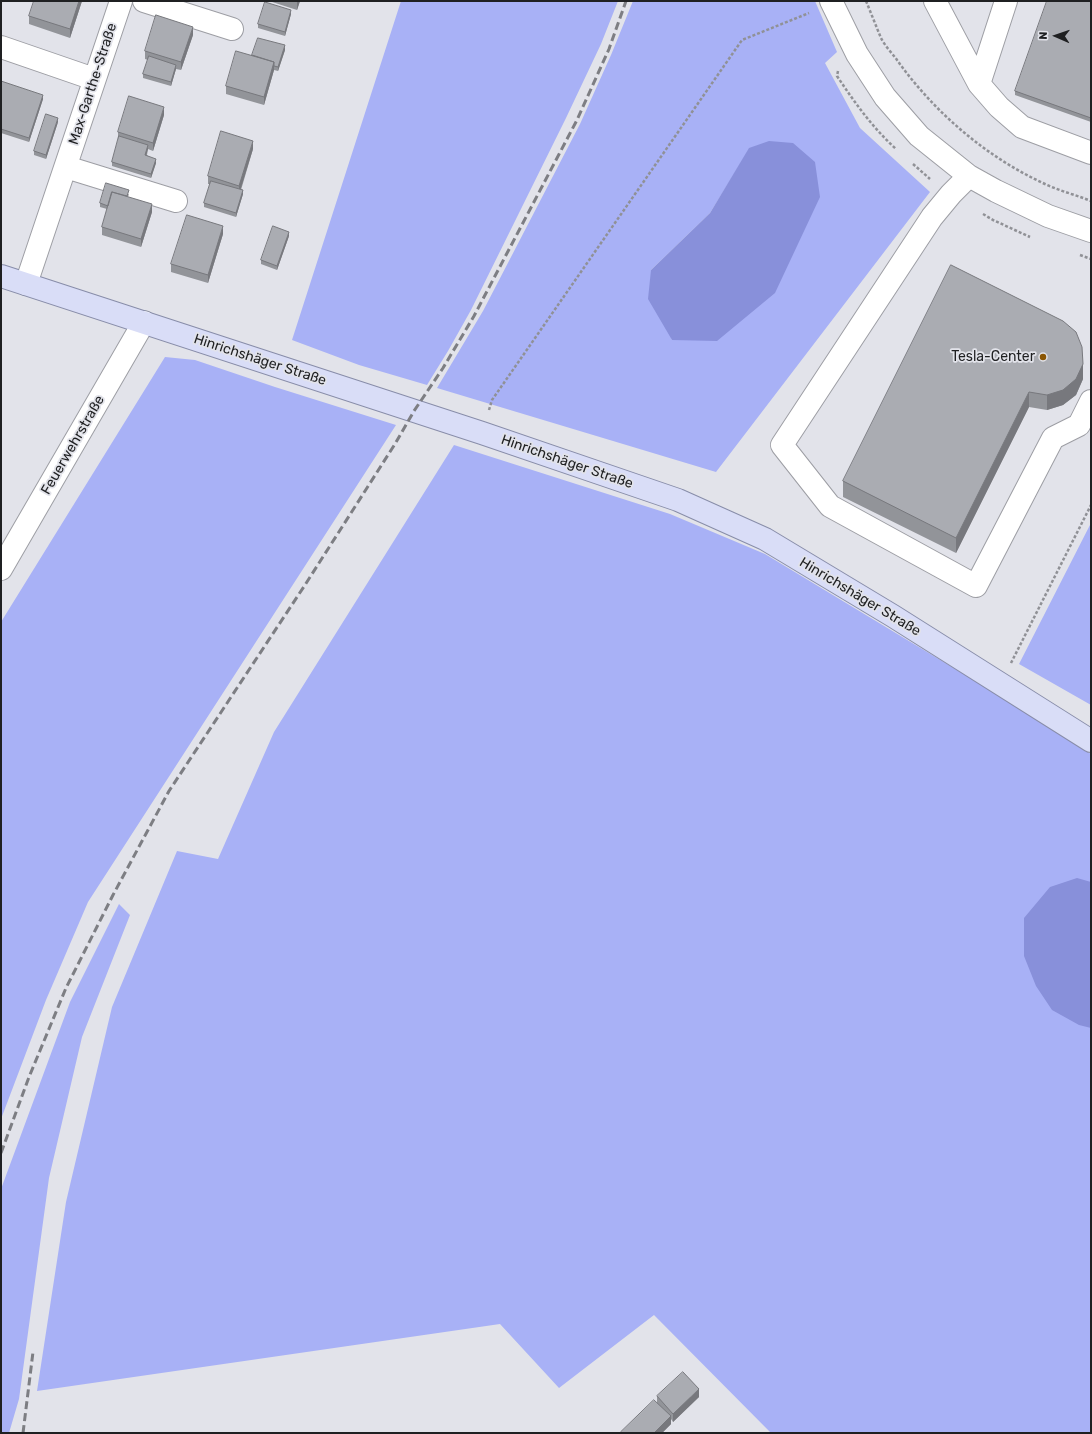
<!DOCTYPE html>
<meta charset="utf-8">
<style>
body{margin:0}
#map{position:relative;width:1092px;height:1434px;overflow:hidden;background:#e2e3ea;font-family:Rubik,sans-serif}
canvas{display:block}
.frame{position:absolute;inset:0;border:2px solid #1f2022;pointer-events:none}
.north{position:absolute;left:1036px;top:16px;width:40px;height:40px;-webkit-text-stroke:3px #e2e3ea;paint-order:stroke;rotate:272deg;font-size:11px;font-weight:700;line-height:16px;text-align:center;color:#1f2022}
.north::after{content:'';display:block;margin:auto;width:14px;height:18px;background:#1f2022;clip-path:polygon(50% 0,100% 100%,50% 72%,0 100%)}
</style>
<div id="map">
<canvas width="1092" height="1434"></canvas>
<div class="frame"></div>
<div class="north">N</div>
</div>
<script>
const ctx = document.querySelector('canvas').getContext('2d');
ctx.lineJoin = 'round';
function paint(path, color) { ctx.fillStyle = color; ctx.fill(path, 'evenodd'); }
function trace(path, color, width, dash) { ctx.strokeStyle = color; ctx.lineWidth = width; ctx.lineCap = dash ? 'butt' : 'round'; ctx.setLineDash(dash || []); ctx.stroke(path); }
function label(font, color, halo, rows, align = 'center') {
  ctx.font = font + ' Rubik,sans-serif'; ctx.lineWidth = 3.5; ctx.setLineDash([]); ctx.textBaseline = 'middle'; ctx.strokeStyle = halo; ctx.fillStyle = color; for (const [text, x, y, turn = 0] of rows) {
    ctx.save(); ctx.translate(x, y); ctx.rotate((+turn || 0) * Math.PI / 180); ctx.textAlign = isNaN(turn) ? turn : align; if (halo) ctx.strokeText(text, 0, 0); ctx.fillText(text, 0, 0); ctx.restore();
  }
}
paint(new Path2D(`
 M401,1H618L601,44L566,118L471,310L448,351L427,385L359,365L292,340Z
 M633,1H815L837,52L825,63L860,128L930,192L716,472L437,388L483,311L580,124L611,55ZM750,148L672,340L651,270L710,213Z
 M165,357L195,360L275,387L396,425L88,902L46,1000L1,1119V622Z
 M454,445L670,514L765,554L995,693L1091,754V1433H771L654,1315L559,1388L500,1324L37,1391L66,1202L112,1007L177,851L218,859L274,732Z
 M1091,523V705L1019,664Z
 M119,904L130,915L82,1037L49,1178L19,1399L9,1433H1V1189L70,1002Z`), '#a8b1f6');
paint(new Path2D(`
 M769,141L793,143L815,162L820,197L775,293L717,341L672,340L648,299L651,270L710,213L749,148Z
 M1077,878L1091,882V1028L1079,1025L1052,1010L1036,986L1024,956V918L1050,887Z`), '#8890da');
const minor = new Path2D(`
 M144,1L232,29
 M831,1L857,54L885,97L919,136L969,176L996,191L1048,216L1091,231
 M935,1L979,84L1006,1
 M1,47L94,79
 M979,84L999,107L1022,127L1091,153
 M66,167L176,201
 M969,176L951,194L932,217L782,445L830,506L976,586L1053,438L1079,425L1091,401
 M26,284L121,1
 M1,569L144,322`);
const major = new Path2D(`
 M1,276L482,433L678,500L765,539L893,616L1091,741`);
trace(minor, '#9d9ea4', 24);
trace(major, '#888da9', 24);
trace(new Path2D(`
 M866,1C871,13 876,26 881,38C885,46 892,53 897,60C934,112 986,157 1045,184C1060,191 1076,195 1091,201
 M838,71L837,76C855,103 872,127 896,149
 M913,164L930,179
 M983,214L993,220L1030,237
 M1080,255L1091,259
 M489,410L492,400L742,40L809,13
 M1011,663L1091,505`), '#909196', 2.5, [3, 2]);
trace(minor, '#fff', 22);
trace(major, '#d9ddf7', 22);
trace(new Path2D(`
 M1,1153L29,1077L66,988L113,895L169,791L305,585L395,444L414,411L443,368L474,316L577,120L609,49L626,1
 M23,1433L33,1352`), '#7d7e83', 3, [8, 4]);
paint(new Path2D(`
 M82,1L70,38L29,24V16Z
 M269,1H300L297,10Z
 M1091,1V122L1015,95V91Z
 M291,14L285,36L258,28V24Z
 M193,35L181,70L176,69L171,86L143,78V74L148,60L145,59V51Z
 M285,50L278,71L274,70L264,105L226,94V86L252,55Z
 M1,81L43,99L29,142L1,133Z
 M164,115L153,151L148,149L147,155L156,163L151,178L112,166V162L118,140V132Z
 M58,122L46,159L34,155V151Z
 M253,149L241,190L243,194L236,217L204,207V203L210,184H208V176Z
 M129,194L128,197L152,212L141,247L102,235V227L107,209L100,207V203Z
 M223,234L208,283L171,272V264Z
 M289,236L277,270L261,264V260Z
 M1076,332L1083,379L1076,395L1063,405L1047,410L1029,407L956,553L843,497V481Z
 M657,1396L699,1397L673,1422L671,1419V1424L662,1433H621V1432L657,1402Z`), '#929499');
paint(new Path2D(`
 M79,1H82L70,38V29Z
 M297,1H300L297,10Z
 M291,10V14L285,36V32Z
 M193,27V35L181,70V62Z
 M285,45V50L278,71V67Z
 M274,62V70L264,105V97Z
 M176,65V69L171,86V82Z
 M43,95V99L29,142V138Z
 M164,107V115L153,151V143Z
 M58,118V122L46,159V155Z
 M253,141V149L239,194V186Z
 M148,145V149L145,159V155Z
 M156,159V163L151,178V174Z
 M243,190V194L236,217V213Z
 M152,204V212L141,247V239Z
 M223,226V234L208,283V275Z
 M289,232V236L277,270V266Z
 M1083,364V379L1076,395L1063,405L1047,410V395Z
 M1029,392V407L956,553V538Z
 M699,1389V1397L673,1422V1414Z
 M671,1416V1424L662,1433H654Z`), '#77787d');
const building = new Path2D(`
 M34,1H79L70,29L29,16Z
 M1047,1H1091V118L1015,91Z
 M265,2L291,10L285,32L258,24Z
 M156,15L193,27L181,62L145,51Z
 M258,38L285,45L278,67L274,66V62L252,55Z
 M236,51L274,62L264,97L226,86Z
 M149,56L176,65L171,82L143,74Z
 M1,81L43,95L29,138L1,129Z
 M129,96L164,107L153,143L118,132Z
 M46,114L58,118L46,155L34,151Z
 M221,131L253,141L239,186L208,176Z
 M119,136L148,145L145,155L156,159L151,174L112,162Z
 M211,181L243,190L236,213L204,203Z
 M106,183L129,190L127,196L112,192L108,206L100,203Z
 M112,192L152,204L141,239L102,227Z
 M187,215L223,226L208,275L171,264Z
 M273,226L289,232L277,266L261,260Z
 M951,265L1063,321L1076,332L1082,347L1083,364L1076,379L1063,390L1047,395L1029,392L956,538L843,481Z
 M683,1372L699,1389L673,1414L657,1396Z
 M654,1400L671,1416L654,1433H622L621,1432Z`);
paint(building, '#aaacb2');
trace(building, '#77787d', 1);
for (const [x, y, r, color] of [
 [1043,357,4,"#8a5503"]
]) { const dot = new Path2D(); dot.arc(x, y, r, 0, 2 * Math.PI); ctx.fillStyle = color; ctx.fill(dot); trace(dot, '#e2e3ea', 1.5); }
label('14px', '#1f2022', '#e2e3ea', [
 ["Max-Garthe-Straße",93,84,-72],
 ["Hinrichshäger Straße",260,360,18],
 ["Feuerwehrstraße",73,445,-60],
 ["Hinrichshäger Straße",567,462,19],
 ["Hinrichshäger Straße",860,597,31]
]);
label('14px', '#1f2022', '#e2e3ea', [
 ["Tesla-Center",1035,357]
], 'right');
</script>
